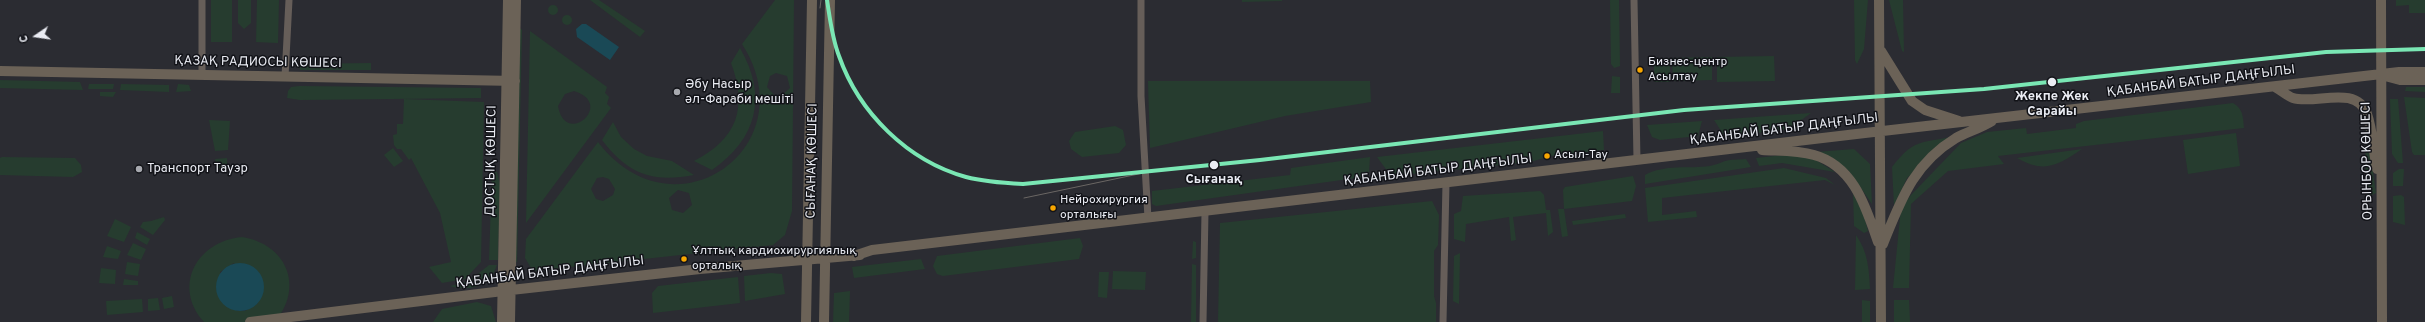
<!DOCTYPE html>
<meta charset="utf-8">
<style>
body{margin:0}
#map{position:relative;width:2425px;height:322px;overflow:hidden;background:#2b2c32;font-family:Overpass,sans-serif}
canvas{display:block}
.north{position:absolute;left:16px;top:16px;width:40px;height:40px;-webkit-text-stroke:3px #121318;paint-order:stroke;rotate:257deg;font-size:11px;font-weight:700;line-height:16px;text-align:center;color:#eaecf3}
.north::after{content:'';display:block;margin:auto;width:14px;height:18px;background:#eaecf3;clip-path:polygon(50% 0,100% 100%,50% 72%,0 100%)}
</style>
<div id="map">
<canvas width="2425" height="322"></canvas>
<div class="north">С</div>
</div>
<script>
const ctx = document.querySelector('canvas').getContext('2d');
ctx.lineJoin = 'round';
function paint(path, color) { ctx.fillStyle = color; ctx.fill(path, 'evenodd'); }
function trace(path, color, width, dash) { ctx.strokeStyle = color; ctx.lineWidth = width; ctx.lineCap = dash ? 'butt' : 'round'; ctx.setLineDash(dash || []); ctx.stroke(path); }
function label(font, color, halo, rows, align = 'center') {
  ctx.font = font + ' Overpass,sans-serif'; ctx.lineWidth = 3; ctx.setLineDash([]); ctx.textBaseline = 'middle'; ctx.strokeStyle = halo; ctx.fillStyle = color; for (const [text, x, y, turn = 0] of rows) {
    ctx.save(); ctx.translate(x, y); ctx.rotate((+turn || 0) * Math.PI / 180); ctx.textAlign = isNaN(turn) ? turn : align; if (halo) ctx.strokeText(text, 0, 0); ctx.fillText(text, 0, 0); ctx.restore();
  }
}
paint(new Path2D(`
 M211,0H232V42H211Z
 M238,0H251V23L244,29L238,23Z
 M257,0H279L278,43L256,42Z
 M590,0H599L645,31L640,37Z
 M775,0H794L792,211L785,235L773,245L533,271L525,258L526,239L598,142C675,242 808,146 742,44ZM776,73L787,76L790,88L781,96H775L767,87L770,76ZM603,177L609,179L615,189L613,195L603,201L596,199L591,189L597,178ZM678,190L689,193L692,205L683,213L672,210L669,198Z
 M1242,0H1282V1L1242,2Z
 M1610,0H1619L1620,66L1614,68L1611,64Z
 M1854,0H1868L1864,49L1857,64L1855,60Z
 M1889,0H1903L1904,52L1902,51Z
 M2396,0H2425V13H2409V5L2396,6Z
 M548 10a5 5 0 1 1 10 0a5 5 0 1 1-10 0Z
 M562 20a5 5 0 1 1 10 0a5 5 0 1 1-10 0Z
 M519,27L522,30L517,262H515Z
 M530,31L607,87L605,93L609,97L607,104L611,108L526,223ZM574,91C616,104 565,148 558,106L565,94Z
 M740,48C768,96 757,139 712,170L694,161C737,139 748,108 731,63Z
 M1774,56L1775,81L1717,82V57Z
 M1712,57V80L1673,81L1672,58Z
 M1670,58V82H1654V59Z
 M371,63V70H300L299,64Z
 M1612,76L1620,77V93H1611Z
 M0,80L80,82L83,90L0,88Z
 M1148,81H1370L1371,102L1285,116L1150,148Z
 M89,84H114L113,89H88Z
 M121,84L169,85V92L120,90Z
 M178,84L189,85L191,91L176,92Z
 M299,86L481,88V98L300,100L287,98L288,91L291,87Z
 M2406,87H2425V92L2405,91Z
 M100,92H116L113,97L100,96Z
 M2404,97L2425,98V155H2414L2412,152Z
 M404,99L484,102L481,262L465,279L442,283L429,267L451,262L440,213L411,158L409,160L401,149H397L394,145L393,135L397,134V124H403Z
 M2390,99H2398L2403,163H2398L2392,154Z
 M2233,103C2243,109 2243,116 2244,128L1998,156L2004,164L1948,171L1911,204L1909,288H1893L1901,208L1911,195L1961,143L1987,132L2026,128L2027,134L2076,128V124L2084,121Z
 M1811,113L1789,129L1725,137L1714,120Z
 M2365,116L2376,193L2366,198Z
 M209,120L230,121L228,150L215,151Z
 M1702,121L1698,136L1660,140L1652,137L1647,125Z
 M613,122L621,137L634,149L647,156L672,161L694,175C652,183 628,174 602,140Z
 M1115,126L1123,130L1126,145L1119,153L1082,157L1071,149L1069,141L1075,132Z
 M1603,131L1604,150L1551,156L1530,162L1391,176L1377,157Z
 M2236,133L2240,166L2188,174L2183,140Z
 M1951,137L1907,178L1894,206L1892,167C1913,140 1919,143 1951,137Z
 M393,148L403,161L394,167L384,155Z
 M1854,149L1870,164L1872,204L1849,171L1816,152Z
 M2082,149C2058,165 2045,174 2017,158Z
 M1784,155L1809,156L1835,172L1782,163L1759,166L1756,158Z
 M2,157L75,158L81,165L82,172L73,177L0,175V158Z
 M1370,157L1369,173L1363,177L1156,206L1152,204V191L1290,175L1291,168Z
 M227,158V167L217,169L215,159Z
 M1746,159L1751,167L1645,184V175C1665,164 1688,169 1710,166C1715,165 1720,163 1725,161C1731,159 1739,160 1746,159Z
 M1784,168L1826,178L1835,185L1825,180L1662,198V215L1696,211L1697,217L1648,222L1645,188Z
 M2399,169H2404L2403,186H2393V173Z
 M492,172H497L500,184L498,260H489Z
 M1633,176L1636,186L1632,201L1564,209L1568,236L1562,237L1558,209H1564L1563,190L1565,187Z
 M1540,191L1544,195L1546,210H1550L1553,232L1548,236L1546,213L1513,217L1516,240L1511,241L1509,217L1466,224L1465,242L1454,239V214L1461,211L1463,196Z
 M1853,193L1863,212L1868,231L1864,233L1854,226Z
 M2401,195L2404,197L2405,225L2393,222V196Z
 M1432,201L1439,215L1438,245L1434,251V296L1436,303V322H1218L1220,223Z
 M1625,214L1626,218L1573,225L1572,221Z
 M164,217L165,220L153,235L140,227L143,222L151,221Z
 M115,219L131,227L124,242L107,236Z
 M137,232L150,239L147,245L135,238Z
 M1856,235C1868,252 1869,269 1870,289L1855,290Z
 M242,237C286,244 305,286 275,322H204C172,286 197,241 242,237ZM234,263L258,303L245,311H237L220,272Z
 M1080,238L1083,246L1079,259L943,276L937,274L933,266L937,256Z
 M1193,241L1196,242V258L1192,259Z
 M133,243L146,249L141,260L127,255Z
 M107,246L121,251L118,259L103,257Z
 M1460,253L1459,304L1453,301L1454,256Z
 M921,259L925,269L854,278L852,267Z
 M127,262L140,264L138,276L125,274Z
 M1192,264L1196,265V322H1191Z
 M489,265H497C495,270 493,275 489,279C482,289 460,290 450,286L469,281Z
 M101,268L116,270L115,284L99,283Z
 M1113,271L1146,272L1145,290L1112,289Z
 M1099,272H1109L1107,298L1098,297Z
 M771,273L782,274L785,294L745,301L744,276Z
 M738,277L740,303L653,313L652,293L658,286Z
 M124,279L138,281V285H123Z
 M850,291L849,322H833L834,293Z
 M172,296L174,307L164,309L162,298Z
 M158,298L160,310L148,311V299Z
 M142,299L143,312L107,315L106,301Z
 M1862,300L1870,301V322H1862Z
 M1894,300H1909L1910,322H1894Z
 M477,302L491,306L496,322H433L442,309Z`), '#263c2f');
paint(new Path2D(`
 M582,24H586L619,47L610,60L577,37L576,29Z
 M216 287a24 24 0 1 1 48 0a24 24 0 1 1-48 0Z`), '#1a4956');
trace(new Path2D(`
 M1141,0V96L1148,218
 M1634,0L1637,160
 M202,75V0
 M285,77L289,0
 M1203,322L1205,212
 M1443,322L1446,183`), '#665e59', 7);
trace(new Path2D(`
 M1879,0L1881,322
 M2381,0L2382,322
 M1881,51L1912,101L1925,110L1959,121
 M0,71L515,81
 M2385,76L2400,80H2425
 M2275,87C2281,90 2287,96 2293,98C2315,105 2356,84 2367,114C2373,131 2373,151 2377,169
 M1762,150C1779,151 1797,150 1814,155C1854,166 1866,208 1878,242
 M1883,244C1901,200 1913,164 1956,138C1967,132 1981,128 1992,121
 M854,256L872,250L1865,133L2399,72H2425
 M250,322L511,290L700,269L860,255
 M502,322L508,0
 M510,322L516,0
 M806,322L812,0
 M824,322L830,0`), '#6b6257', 10);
trace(new Path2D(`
 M820,8L821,0
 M1024,198L1153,171`), '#6b6764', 1);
trace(new Path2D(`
 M827,0C830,19 832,38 839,56C859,113 908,161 966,177C985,182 1004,183 1023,184L1260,160L1684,110L1984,89L2326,52L2425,49`), '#7ae7b4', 4);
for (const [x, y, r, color] of [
 [1640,70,3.5,"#f7a600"],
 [2052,82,5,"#eaecf3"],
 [677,92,4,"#a7a9af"],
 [1547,156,3.5,"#f7a600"],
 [1214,165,5,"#eaecf3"],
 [139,169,4,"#a7a9af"],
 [1053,208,3.5,"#f7a600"],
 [684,259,3.5,"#f7a600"]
]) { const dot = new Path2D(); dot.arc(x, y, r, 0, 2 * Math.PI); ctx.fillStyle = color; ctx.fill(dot); trace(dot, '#121318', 1.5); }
label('12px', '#eaecf3', '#121318', [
 ["Бизнес-центр",1648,63],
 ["Асылтау",1648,78],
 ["Асыл-Тау",1554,156],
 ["Нейрохирургия",1060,201],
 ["орталығы",1060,216],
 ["Ұлттық кардиохирургиялық",692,252],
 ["орталық",692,267]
], 'left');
label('13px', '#eaecf3', '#121318', [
 ["ҚАЗАҚ РАДИОСЫ КӨШЕСІ",258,63,1],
 ["ҚАБАНБАЙ БАТЫР ДАҢҒЫЛЫ",2201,82,-7],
 ["ҚАБАНБАЙ БАТЫР ДАҢҒЫЛЫ",1784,130,-7],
 ["ДОСТЫҚ КӨШЕСІ",492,161,-89],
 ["СЫҒАНАҚ КӨШЕСІ",813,161,-89],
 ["ОРЫНБОР КӨШЕСІ",2368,161,-91],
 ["ҚАБАНБАЙ БАТЫР ДАҢҒЫЛЫ",1438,171,-7],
 ["ҚАБАНБАЙ БАТЫР ДАҢҒЫЛЫ",550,273,-7]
]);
label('13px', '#eaecf3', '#121318', [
 ["Әбу Насыр",685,85],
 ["әл-Фараби мешіті",685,100],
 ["Транспорт Тауэр",147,169]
], 'left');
label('bold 13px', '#eaecf3', '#121318', [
 ["Жекпе Жек",2052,97],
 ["Сарайы",2052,112],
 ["Сығанақ",1214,180]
]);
</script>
